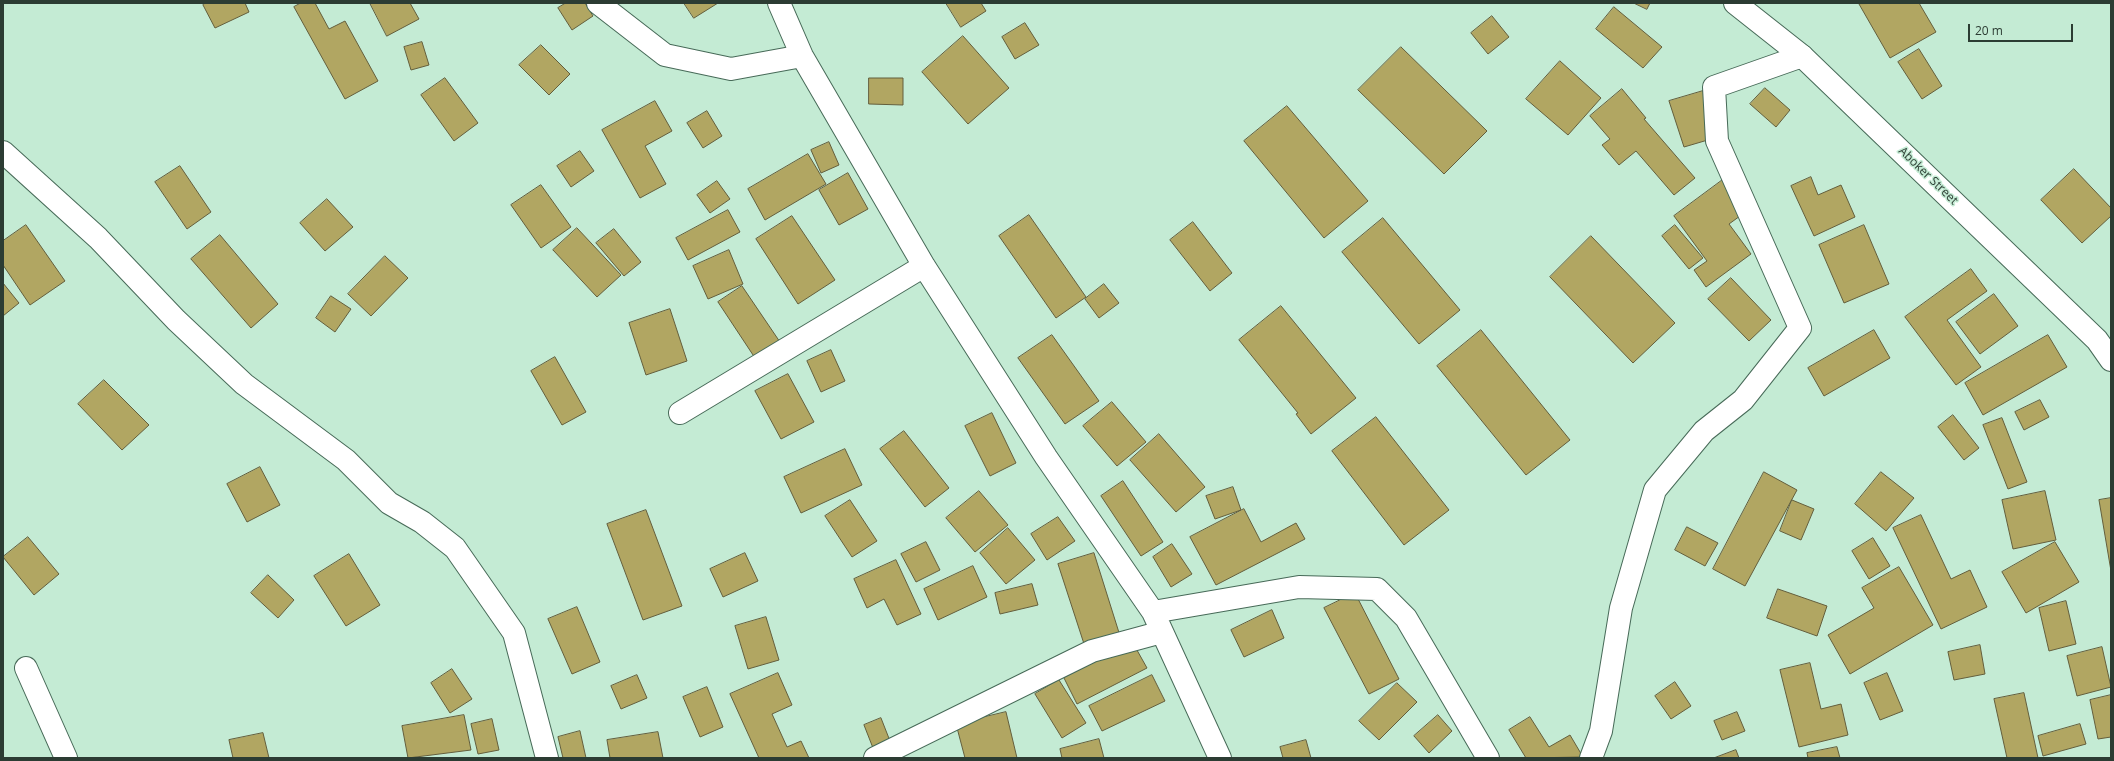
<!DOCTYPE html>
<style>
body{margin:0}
#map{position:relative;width:2114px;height:761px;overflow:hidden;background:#c4ebd4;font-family:"Open Sans",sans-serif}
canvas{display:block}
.frame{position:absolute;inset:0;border:4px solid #2c3c33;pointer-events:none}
.scale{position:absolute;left:1968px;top:24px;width:105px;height:18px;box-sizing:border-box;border:2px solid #2c3c33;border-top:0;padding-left:5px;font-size:12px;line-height:14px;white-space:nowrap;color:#2c3c33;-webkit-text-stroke:3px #c4ebd4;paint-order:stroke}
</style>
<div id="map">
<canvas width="2114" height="761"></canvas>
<div class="frame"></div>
<div class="scale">20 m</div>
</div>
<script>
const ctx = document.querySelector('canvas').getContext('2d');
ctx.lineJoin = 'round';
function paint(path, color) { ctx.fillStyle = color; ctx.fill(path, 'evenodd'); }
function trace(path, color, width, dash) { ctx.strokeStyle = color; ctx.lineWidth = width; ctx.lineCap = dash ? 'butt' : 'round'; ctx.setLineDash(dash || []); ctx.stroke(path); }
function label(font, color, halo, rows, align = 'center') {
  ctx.font = font + ' "Open Sans",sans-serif'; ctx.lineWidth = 3; ctx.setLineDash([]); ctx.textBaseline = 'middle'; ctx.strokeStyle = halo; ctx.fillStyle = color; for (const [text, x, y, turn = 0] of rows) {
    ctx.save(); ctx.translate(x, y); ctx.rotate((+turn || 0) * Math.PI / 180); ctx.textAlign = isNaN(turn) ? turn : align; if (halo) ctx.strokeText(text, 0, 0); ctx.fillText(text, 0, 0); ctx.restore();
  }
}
const building = new Path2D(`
 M206,3H245L249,12L215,28L203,5Z
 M301,3H315L329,29L345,21L378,81L345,99L294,7Z
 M370,3H410L419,19L387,36Z
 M566,3H585L593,16L572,30L558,8Z
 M684,3H718L694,18Z
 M946,3H981L986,11L961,27Z
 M1634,3H1650L1647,9Z
 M1919,3L1936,32L1890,58L1859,4Z
 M1614,7L1662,47L1643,68L1596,29Z
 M1492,16L1509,37L1488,54L1471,33Z
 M1025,23L1039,45L1015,59L1002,37Z
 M963,36L1009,88L968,124L922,72Z
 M422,42L429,65L411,70L404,47Z
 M541,45L570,74L549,95L519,65Z
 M1401,47L1487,131L1444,174L1358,90Z
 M1919,49L1942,86L1922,99L1898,62Z
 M1560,61L1601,98L1568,135L1526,99Z
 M445,78L478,123L454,141L421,95Z
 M869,78H903V105L869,104Z
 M1765,88L1790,110L1776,127L1750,104Z
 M1622,89L1646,118L1644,119L1695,178L1674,195L1636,151L1619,165L1602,145L1610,139L1590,116Z
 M1703,91L1718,137L1684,147L1669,101Z
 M655,101L672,131L645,146L666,184L640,198L602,130Z
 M1287,106L1368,201L1324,238L1244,141Z
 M707,111L722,136L703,148L687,123Z
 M829,142L839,165L821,173L811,150Z
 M580,151L594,171L571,187L557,166Z
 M808,154L826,184L765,220L748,189Z
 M180,166L211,212L187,229L155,182Z
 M2074,169L2111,208V216L2082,243L2041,200Z
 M848,173L868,209L839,225L819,190Z
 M1728,176L1751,208L1729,224L1751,254L1706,287L1694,270L1707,261L1674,216Z
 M1811,177L1818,195L1841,185L1855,217L1814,236L1791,186Z
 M717,181L730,199L710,213L697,195Z
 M541,185L571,227L541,248L511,205Z
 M327,199L353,227L325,251L300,223Z
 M728,210L740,232L688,260L676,238Z
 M1029,215L1086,297L1056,318L999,236Z
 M792,216L835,280L798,304L756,239Z
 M1383,218L1460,310L1419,344L1342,252Z
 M1193,222L1232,273L1210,291L1170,240Z
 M26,225L65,281L30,305L3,265V241Z
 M1675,225L1703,258L1689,269L1662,236Z
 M1864,225L1889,284L1844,303L1819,245Z
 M577,228L621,275L597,297L553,250Z
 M614,229L641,262L624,276L596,243Z
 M220,235L278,304L251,328L191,259Z
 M1591,236L1675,323L1633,363L1550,277Z
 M729,250L743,284L708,299L693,266Z
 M385,256L408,278L371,316L348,294Z
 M1971,269L1987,291L1947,320L1981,367L1956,385L1905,317Z
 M1731,278L1771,320L1749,341L1708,299Z
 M3,283L19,303L3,316Z
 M1104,284L1119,303L1099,318L1085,299Z
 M742,286L782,345L757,361L718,302Z
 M1994,294L2018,326L1980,354L1956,322Z
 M331,296L351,309L335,332L316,318Z
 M1281,306L1356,398L1311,434L1296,414L1298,413L1239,340Z
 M670,309L687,361L646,375L629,323Z
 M1481,330L1570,440L1526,475L1437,366Z
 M1874,330L1890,358L1824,396L1808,368Z
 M1052,335L1099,401L1065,424L1018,358Z
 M2048,335L2067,367L1983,415L1965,383Z
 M831,350L845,381L821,392L807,361Z
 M555,357L586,412L562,425L531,371Z
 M788,374L814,422L781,439L755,391Z
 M104,380L149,425L122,450L78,404Z
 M2040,400L2049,417L2024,430L2015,412Z
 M1112,402L1146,442L1117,466L1083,426Z
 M992,413L1016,463L990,476L965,426Z
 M1953,415L1979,448L1964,460L1938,427Z
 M1376,417L1449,510L1404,545L1332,451Z
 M2002,418L2027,482L2008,489L1983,425Z
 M904,431L949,488L925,507L880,449Z
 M1159,434L1205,487L1176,512L1130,460Z
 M845,449L862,485L801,513L784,477Z
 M260,467L280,505L247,522L227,484Z
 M1764,472L1797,490L1745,586L1713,569Z
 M1881,472L1914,498L1886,531L1855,504Z
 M1123,481L1163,542L1141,556L1101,496Z
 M1233,487L1241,510L1215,519L1206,496Z
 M979,491L1008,525L975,552L946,518Z
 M2045,491L2056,540L2013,549L2002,500Z
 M2111,498V571L2099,500Z
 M850,500L877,541L852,557L825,516Z
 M1792,500L1814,509L1801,540L1780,531Z
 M1244,509L1261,542L1296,523L1305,539L1216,585L1190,537Z
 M646,510L682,606L643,620L607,524Z
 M1921,515L1951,579L1970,570L1987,607L1941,629L1893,528Z
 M1058,517L1075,541L1047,560L1031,534Z
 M1687,527L1718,543L1705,566L1675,550Z
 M1008,528L1035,560L1006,584L980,553Z
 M28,537L59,574L34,595L3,557Z
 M1873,538L1890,566L1869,579L1852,551Z
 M926,542L940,570L916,582L901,554Z
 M2055,542L2079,582L2026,613L2002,572Z
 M1172,544L1192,574L1171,587L1153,557Z
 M745,553L758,581L723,597L710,569Z
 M1094,553L1121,639L1086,650L1058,564Z
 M349,554L380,605L346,626L314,576Z
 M896,560L921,614L897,625L884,599L867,608L854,579Z
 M973,566L987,597L938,620L924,589Z
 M1899,567L1933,625L1850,674L1828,635L1874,608L1862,588Z
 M268,575L294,600L278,618L251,593Z
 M1032,584L1038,605L1000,614L995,593Z
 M1778,589L1827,606L1817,636L1767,618Z
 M1355,593L1399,679L1369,694L1324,608Z
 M2066,601L2076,644L2049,651L2039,608Z
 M577,607L600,662L572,674L548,619Z
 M1272,610L1284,638L1244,657L1231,630Z
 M766,617L779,660L748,669L735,626Z
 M1133,643L1147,668L1077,704L1064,678Z
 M1980,645L1985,674L1954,680L1948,652Z
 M2102,647L2111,687L2077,696L2067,656Z
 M1810,663L1821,709L1841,704L1848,735L1799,747L1780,670Z
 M452,669L472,699L450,713L431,683Z
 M778,673L792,705L772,714L787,747L801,741L809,758H759L730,694Z
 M1887,673L1903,711L1880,720L1864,683Z
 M637,675L647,698L621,709L611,686Z
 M1152,675L1165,701L1102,731L1089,706Z
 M1059,680L1086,723L1062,738L1035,694Z
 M1675,682L1691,706L1671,719L1655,696Z
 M1397,683L1417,702L1379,740L1359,721Z
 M707,687L723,727L700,737L683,697Z
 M2024,693L2038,758H2007L1994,699Z
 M2111,695V737L2098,739L2090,700Z
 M1006,712L1017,758H965L956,724Z
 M1737,712L1745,731L1722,740L1714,721Z
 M464,715L471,750L408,758L402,726Z
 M1438,715L1452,731L1429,753L1414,736Z
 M1530,717L1549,747L1570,735L1583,757L1526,758L1509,730Z
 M881,718L890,741L873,748L864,725Z
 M492,719L499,750L478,754L471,724Z
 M2080,724L2086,744L2043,756L2038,736Z
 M580,731L586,758H563L558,737Z
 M658,732L663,758H610L607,740Z
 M263,733L269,758H233L229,740Z
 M1099,739L1104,758H1062L1060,749Z
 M1306,740L1311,758H1283L1280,747Z
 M1837,747L1840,758H1808L1807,753Z
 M1736,750L1739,758H1714Z`);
paint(building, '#b1a662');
trace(building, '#635e3c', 1);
const street = new Path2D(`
 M598,3L665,55L731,69L802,56
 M779,3L802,56L924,266L1046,457L1153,612L1220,758
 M3,152L98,238L176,320L244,384L346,460L389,503L422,522L455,548L514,633L547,758
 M680,413L924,266
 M1153,612L1299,587L1377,589L1406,618L1488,758
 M26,668L66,758
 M875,758L1092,651L1162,632
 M1591,758L1601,731L1621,608L1655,490L1704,431L1743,400L1800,328L1717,141L1714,87L1802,56`);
const secondary = new Path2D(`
 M1735,3L1802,56L2097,340L2111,360`);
trace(street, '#476a58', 24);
trace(secondary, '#476a58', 24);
trace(street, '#fff', 22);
trace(secondary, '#fff', 22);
label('12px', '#2c3c33', '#c4ebd4', [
 ["Aboker Street",1928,176,44]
]);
</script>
